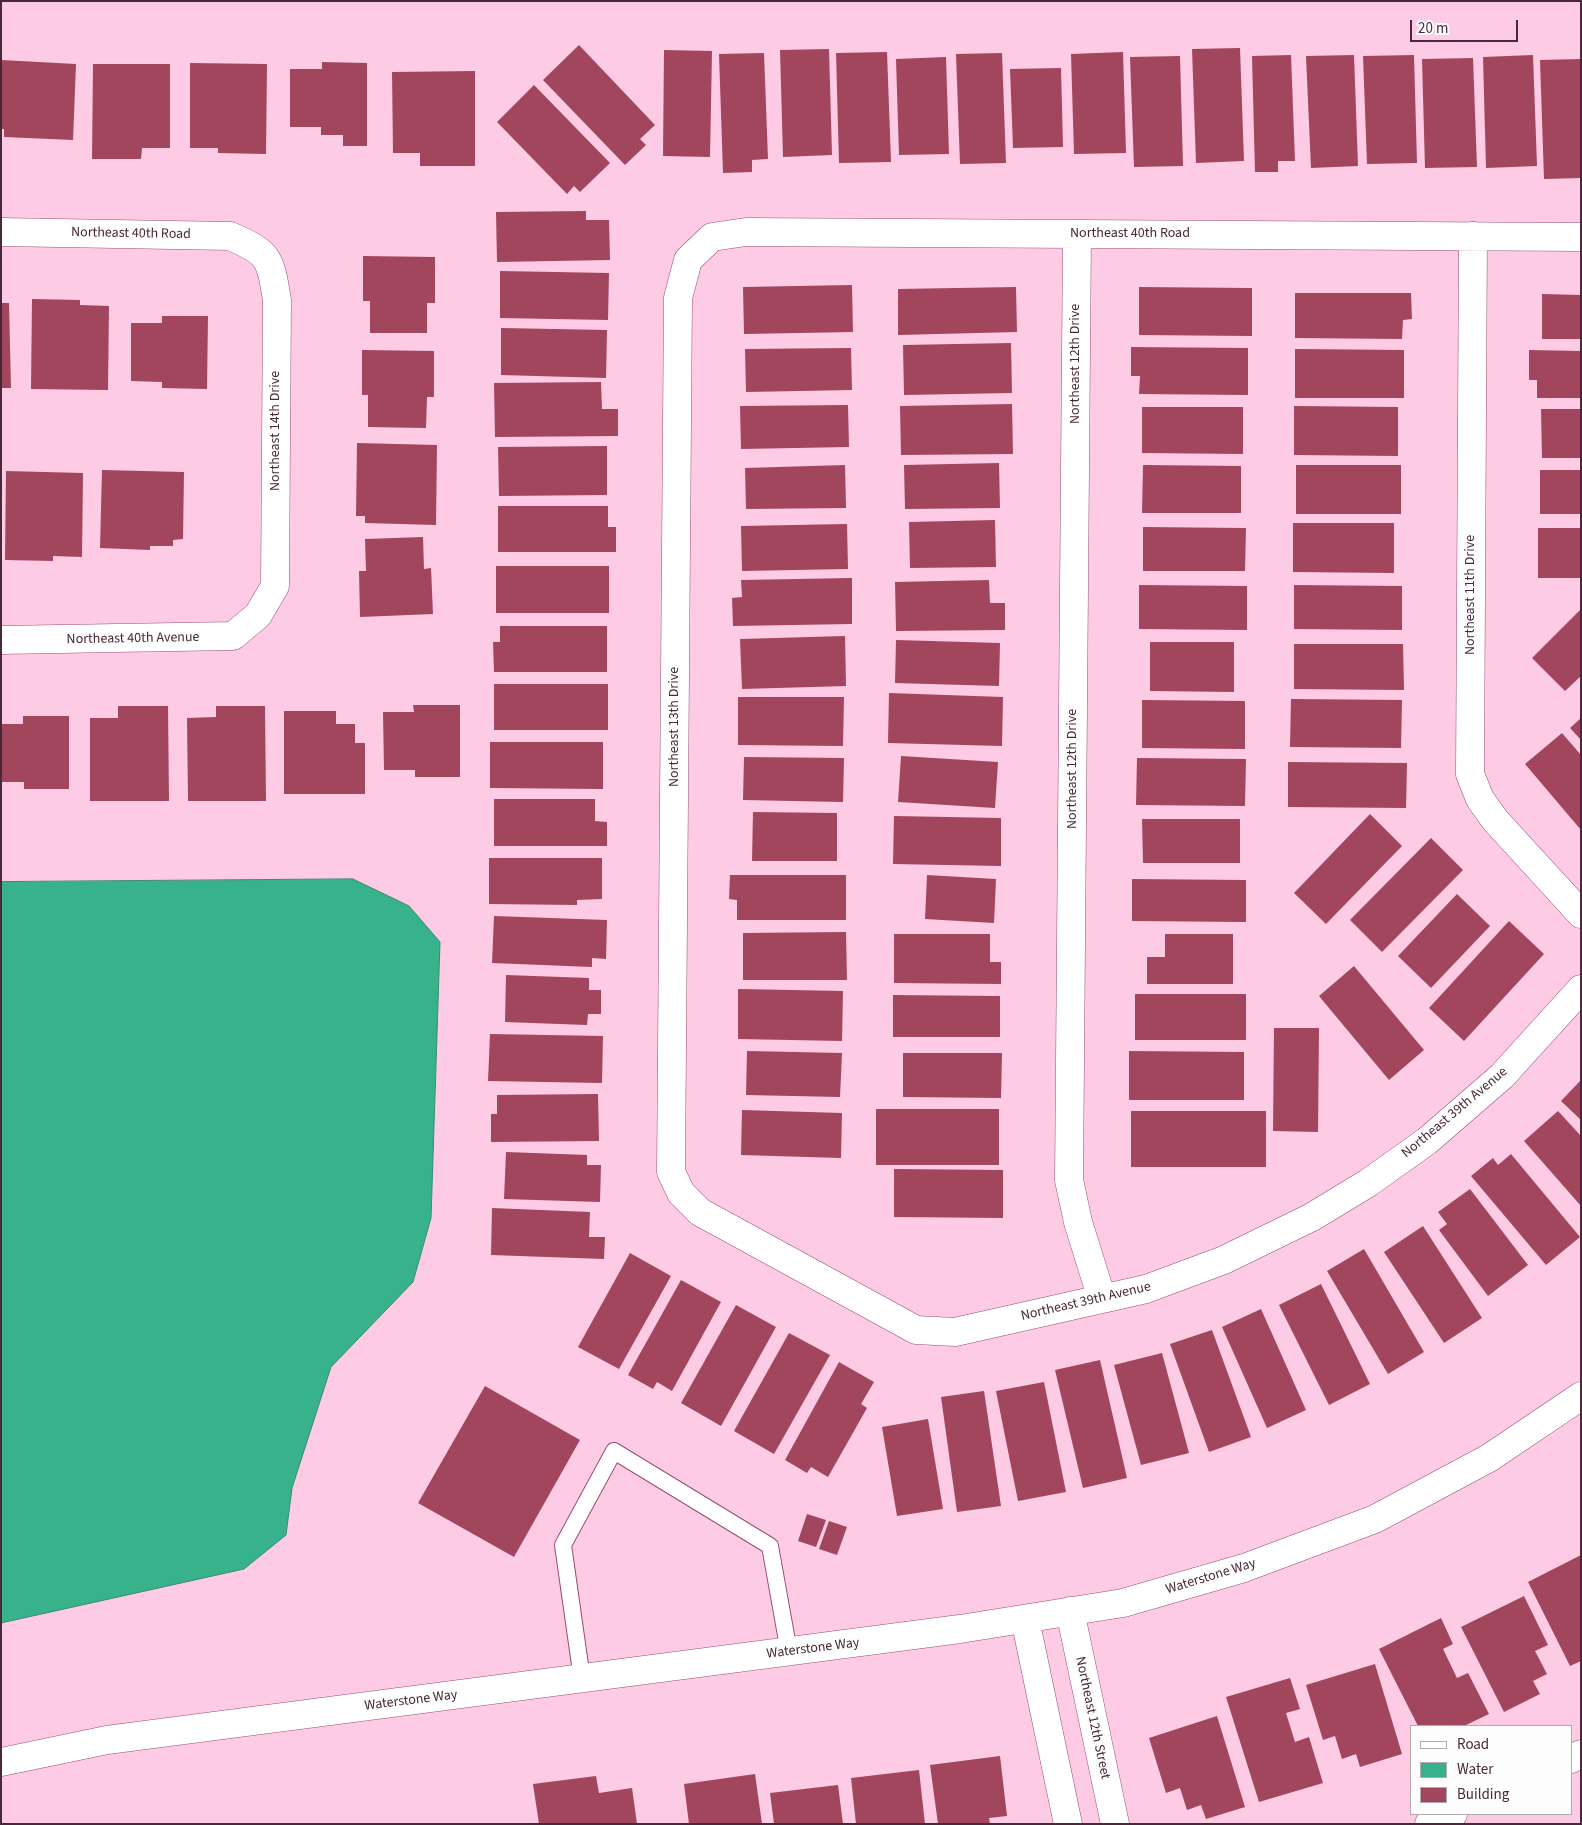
<!DOCTYPE html>
<style>
body{margin:0}
#map{position:relative;width:1582px;height:1825px;overflow:hidden;background:#fdcbe4;font-family:"Source Sans 3",sans-serif}
canvas{display:block}
.frame{position:absolute;inset:0;border:2px solid #482839;pointer-events:none}
.legend{position:absolute;left:1410px;top:1725px;width:162px;height:90px;box-sizing:border-box;background:#fdfdfd;border:1px solid #b5a8af;margin:0;padding:6px 9px;list-style:none;font-size:15px;color:#482839}
.legend li{display:flex;align-items:center;gap:10px;height:25px}
.legend b{width:25px;border:1px solid #b5a8af}
.scale{position:absolute;left:1410px;top:20px;width:108px;height:22px;box-sizing:border-box;border:2px solid #482839;border-top:0;padding-left:6px;font-size:15px;line-height:18px;white-space:nowrap;color:#482839;-webkit-text-stroke:4px #fdfdfd;paint-order:stroke}
</style>
<div id="map">
<canvas width="1582" height="1825"></canvas>
<div class="frame"></div>
<ul class="legend">
<li><b style="height:6px;background:#fff"></b>Road</li>
<li><b style="height:14px;background:#38b28b"></b>Water</li>
<li><b style="height:14px;background:#a1465c"></b>Building</li>
</ul>
<div class="scale">20 m</div>
</div>
<script>
const ctx = document.querySelector('canvas').getContext('2d');
ctx.lineJoin = 'round';
function paint(path, color) { ctx.fillStyle = color; ctx.fill(path, 'evenodd'); }
function trace(path, color, width, dash) { ctx.strokeStyle = color; ctx.lineWidth = width; ctx.lineCap = dash ? 'butt' : 'round'; ctx.setLineDash(dash || []); ctx.stroke(path); }
function label(font, color, halo, rows, align = 'center') {
  ctx.font = font + ' "Source Sans 3",sans-serif'; ctx.lineWidth = 5; ctx.setLineDash([]); ctx.textBaseline = 'middle'; ctx.strokeStyle = halo; ctx.fillStyle = color; for (const [text, x, y, turn = 0] of rows) {
    ctx.save(); ctx.translate(x, y); ctx.rotate((+turn || 0) * Math.PI / 180); ctx.textAlign = isNaN(turn) ? turn : align; if (halo) ctx.strokeText(text, 0, 0); ctx.fillText(text, 0, 0); ctx.restore();
  }
}
const water = new Path2D(`
 M353,879L409,906L440,942L431,1218L413,1282L331,1367L292,1488L286,1535L244,1569L1,1623V882Z`);
paint(water, '#38b28b');
trace(water, '#3d8972', 1);
paint(new Path2D(`
 M579,45L655,125L640,139L646,145L625,165L543,80Z
 M1240,48L1244,161L1196,163L1192,49Z
 M829,49L832,155L783,157L780,50Z
 M664,50L712,51L710,157L663,156Z
 M887,52L891,162L839,163L836,53Z
 M1123,52L1126,153L1074,154L1071,54Z
 M764,53L768,159L752,160V172L723,173L719,54Z
 M1002,53L1006,163L960,164L956,54Z
 M1291,55L1295,161H1278V172H1255L1252,56Z
 M1354,55L1358,166L1311,168L1306,56Z
 M1414,55L1417,163L1367,164L1363,56Z
 M1533,55L1537,166L1486,168L1483,57Z
 M1180,56L1183,166L1134,167L1130,57Z
 M946,57L949,154L899,155L896,59Z
 M1473,58L1477,167L1425,168L1422,59Z
 M1581,59V178L1544,179L1540,60Z
 M1,60L76,64L73,140L4,137V129H1Z
 M322,62L367,63V146H343V135H321V127H290V69H322Z
 M190,63L267,64L266,154L218,153V148H190Z
 M93,64H170V148H142L141,159H92Z
 M1061,68L1063,147L1013,148L1010,69Z
 M475,71V166H420V153H393L392,72Z
 M534,85L610,163L580,192L574,186L567,194L497,122Z
 M586,211V220H609L610,260L497,262L496,212Z
 M363,256L435,257V303H427V333H370V301H363Z
 M500,271L609,273L608,320L500,318Z
 M852,285L853,332L744,334L743,287Z
 M1016,287L1017,332L898,335V289Z
 M1139,287L1252,288V336L1139,335Z
 M1295,293H1411L1412,319L1403,320L1402,339L1295,338Z
 M1542,294L1581,295V339H1542Z
 M32,299L80,300V305L109,306L108,390L31,389Z
 M1,303H9L11,388H1Z
 M162,316H208L207,389L162,388V382L131,381V323H162Z
 M501,328L607,330L606,378L501,375Z
 M1011,343L1012,393L904,395L903,345Z
 M1131,347L1248,348V395L1139,394L1140,376H1131Z
 M851,348L852,390L746,392L745,349Z
 M1295,349L1404,350V398H1295Z
 M362,350L434,351V397H427L426,428L368,427V395H362Z
 M1529,350L1581,351V398H1537V380H1529Z
 M601,382L602,409H618V436L495,437L494,383Z
 M1012,404L1013,454L901,455L900,406Z
 M848,405L849,447L741,449L740,406Z
 M1294,406L1398,407V456L1294,455Z
 M1142,407H1243V454L1142,453Z
 M1541,409H1581V458H1542Z
 M357,443L437,445L436,525L365,523V516H356Z
 M607,446V495L499,496L498,447Z
 M999,463L1000,508L905,509L904,465Z
 M845,465L846,508L746,509L745,468Z
 M1143,465L1241,466V513H1142Z
 M1296,465H1401V514H1296Z
 M102,470L184,472L183,539L173,540V546H150V550L100,548Z
 M1540,470H1581V514H1540Z
 M6,471L83,473L82,557L53,556V561L5,560Z
 M498,506H608V527H616V552H498Z
 M995,520L996,567L910,568L909,522Z
 M1293,523H1394V573L1293,572Z
 M847,524L848,569L742,571L741,526Z
 M1143,527L1246,528L1245,571H1143Z
 M1538,528H1581V578H1538Z
 M423,537L424,569L431,568L433,614L360,617L359,571H366L365,539Z
 M496,566H609V613H496Z
 M852,578V624L733,626L732,598L742,597L741,580Z
 M989,580L990,603H1005V630L896,631L895,582Z
 M1139,585L1247,586V630L1139,629Z
 M1294,585L1402,586V630L1294,629Z
 M1581,609V676L1565,691L1532,658Z
 M500,626H607V672H494L493,642H500Z
 M845,636L846,686L742,689L740,639Z
 M896,640L1000,643L999,686L895,683Z
 M1150,642H1234V692L1150,691Z
 M1294,644H1403L1404,690L1294,689Z
 M494,684H608V730H494Z
 M889,693L1003,697L1002,746L888,743Z
 M738,697H844L843,746L738,745Z
 M1291,699L1402,700L1401,748L1290,747Z
 M1142,700L1245,701V749L1142,748Z
 M413,705H460V777H415V770H384L383,712H414Z
 M118,706H168L169,801H90V718H118Z
 M216,706H265L266,801H188L187,718L216,717Z
 M284,711H336V724H355V743H365V794H284Z
 M23,716H69V789H24V782H1V724H23Z
 M1581,718V740L1570,728Z
 M1562,733L1581,755V830L1525,764Z
 M490,742H603V789L490,788Z
 M901,756L998,762L995,808L898,802Z
 M744,757L844,758L843,802L743,800Z
 M1137,758L1246,759L1245,806L1136,805Z
 M1288,762L1407,763L1406,808L1288,807Z
 M494,799H595V821L607,822V846H494Z
 M753,812L837,813V861H752Z
 M1370,814L1402,846L1326,924L1294,893Z
 M894,816L1001,818V866L893,864Z
 M1142,819H1240V863H1143Z
 M1431,838L1463,870L1382,952L1350,920Z
 M489,858H602V899L577,900V905L489,904Z
 M730,875H846V920H737V900L729,899Z
 M927,875L996,879L994,923L925,919Z
 M1132,879L1246,880V922L1132,921Z
 M1457,894L1490,926L1431,988L1398,956Z
 M494,916L607,920L606,959L592,958V967L492,963Z
 M1509,921L1544,954L1464,1041L1429,1008Z
 M846,932L847,980H743V933Z
 M894,934H990V962H1001V984L894,983Z
 M1165,934H1233V984H1147V957H1165Z
 M1354,966L1424,1050L1389,1080L1319,996Z
 M506,975L589,978V990H601V1014H588L587,1025L505,1022Z
 M738,989L843,991L842,1041L738,1039Z
 M1135,994H1246V1040H1135Z
 M893,995L1000,996V1037H893Z
 M1274,1028H1319L1318,1132L1273,1131Z
 M490,1034L603,1036L602,1083L488,1081Z
 M747,1051L842,1053L840,1097L746,1095Z
 M1129,1051L1244,1052V1100H1129Z
 M903,1053H1002L1001,1098L903,1097Z
 M1581,1080V1120L1561,1101Z
 M598,1094L599,1141L491,1142V1114H497V1095Z
 M876,1109H999V1165H876Z
 M742,1110L842,1113L841,1158L741,1155Z
 M1131,1111H1266V1167H1131Z
 M1558,1111L1581,1136V1206L1524,1141Z
 M506,1152L587,1155V1165H601L600,1202L504,1199Z
 M1511,1154L1580,1237L1546,1265L1471,1176L1493,1158L1498,1165Z
 M894,1169L1003,1170V1218L894,1217Z
 M1470,1189L1528,1265L1488,1296L1439,1230L1447,1224L1438,1212Z
 M492,1208L590,1212L589,1237H605L604,1259L491,1255Z
 M1423,1226L1482,1318L1444,1343L1384,1252Z
 M1364,1249L1424,1352L1388,1374L1327,1271Z
 M630,1253L671,1276L619,1369L578,1347Z
 M681,1280L721,1302L672,1391L657,1382L653,1389L628,1375Z
 M1321,1284L1370,1384L1329,1405L1279,1305Z
 M736,1305L776,1327L721,1426L681,1403Z
 M1261,1309L1306,1410L1267,1428L1222,1327Z
 M1212,1330L1251,1437L1209,1452L1170,1344Z
 M789,1333L830,1355L774,1454L734,1431Z
 M1162,1353L1189,1453L1141,1465L1114,1365Z
 M1100,1360L1127,1478L1083,1488L1055,1370Z
 M839,1362L874,1382L861,1404L867,1408L828,1477L811,1467L807,1473L785,1460Z
 M1044,1382L1066,1492L1018,1501L996,1391Z
 M485,1386L580,1440L514,1557L418,1503Z
 M984,1391L1001,1506L957,1512L941,1397Z
 M928,1419L943,1509L897,1516L882,1427Z
 M807,1514L826,1520L816,1547L798,1541Z
 M829,1521L847,1527L837,1555L819,1549Z
 M1581,1555V1661L1570,1666L1528,1582Z
 M1524,1596L1548,1645L1535,1651L1547,1674L1533,1681L1540,1694L1504,1712L1461,1627Z
 M1441,1618L1453,1644L1443,1649L1457,1678L1468,1673L1489,1714L1464,1726H1418L1379,1649Z
 M1375,1664L1402,1754L1360,1767L1356,1754L1342,1759L1335,1736L1323,1740L1306,1685Z
 M1290,1678L1300,1709L1286,1713L1295,1742L1309,1737L1323,1783L1259,1802L1226,1697Z
 M1217,1716L1245,1807L1206,1819L1201,1805L1187,1810L1180,1788L1166,1793L1149,1738Z
 M1000,1756L1007,1816L989,1818L990,1824H938L930,1765Z
 M919,1770L925,1824H856L851,1778Z
 M755,1774L762,1824H689L684,1784Z
 M596,1776L599,1793L632,1788L637,1824H539L533,1784Z
 M838,1785L843,1824H774L770,1793Z`), '#a1465c');
const lane = new Path2D(`
 M582,1679L563,1545L614,1451L770,1546L789,1652`);
const street = new Path2D(`
 M1,232L230,236C270,253 270,258 277,300L275,586L258,615L233,636L1,640
 M1077,234L1069,1180L1078,1222L1102,1299
 M1473,236L1470,774L1480,799L1495,820L1581,914
 M1581,237L746,232L712,237L688,260L678,298L671,1172L681,1193L700,1212L916,1330L955,1332L1146,1289L1224,1260L1312,1217L1368,1183L1427,1141L1502,1076L1581,989
 M1070,1611L1115,1824
 M1025,1619L1068,1824
 M1571,1759L1581,1754
 M1,1762L107,1740L960,1629L1123,1603L1244,1568L1375,1519L1489,1458L1581,1396
 M1429,1824L1453,1814`);
trace(lane, '#964e75', 18);
trace(street, '#964e75', 29);
trace(lane, '#fff', 16);
trace(street, '#fff', 28);
label('14px', '#482839', '#fdfdfd', [
 ["Northeast 40th Road",131,234,1],
 ["Northeast 40th Road",1130,234],
 ["Northeast 12th Drive",1076,364,-90],
 ["Northeast 14th Drive",276,431,-90],
 ["Northeast 11th Drive",1471,595,-90],
 ["Northeast 40th Avenue",133,639,-1],
 ["Northeast 13th Drive",675,727,-90],
 ["Northeast 12th Drive",1073,769,-90],
 ["Northeast 39th Avenue",1455,1113,-40],
 ["Northeast 39th Avenue",1086,1302,-13],
 ["Waterstone Way",1211,1577,-17],
 ["Waterstone Way",813,1649,-7],
 ["Waterstone Way",411,1701,-7],
 ["Northeast 12th Street",1092,1718,78]
]);
</script>
